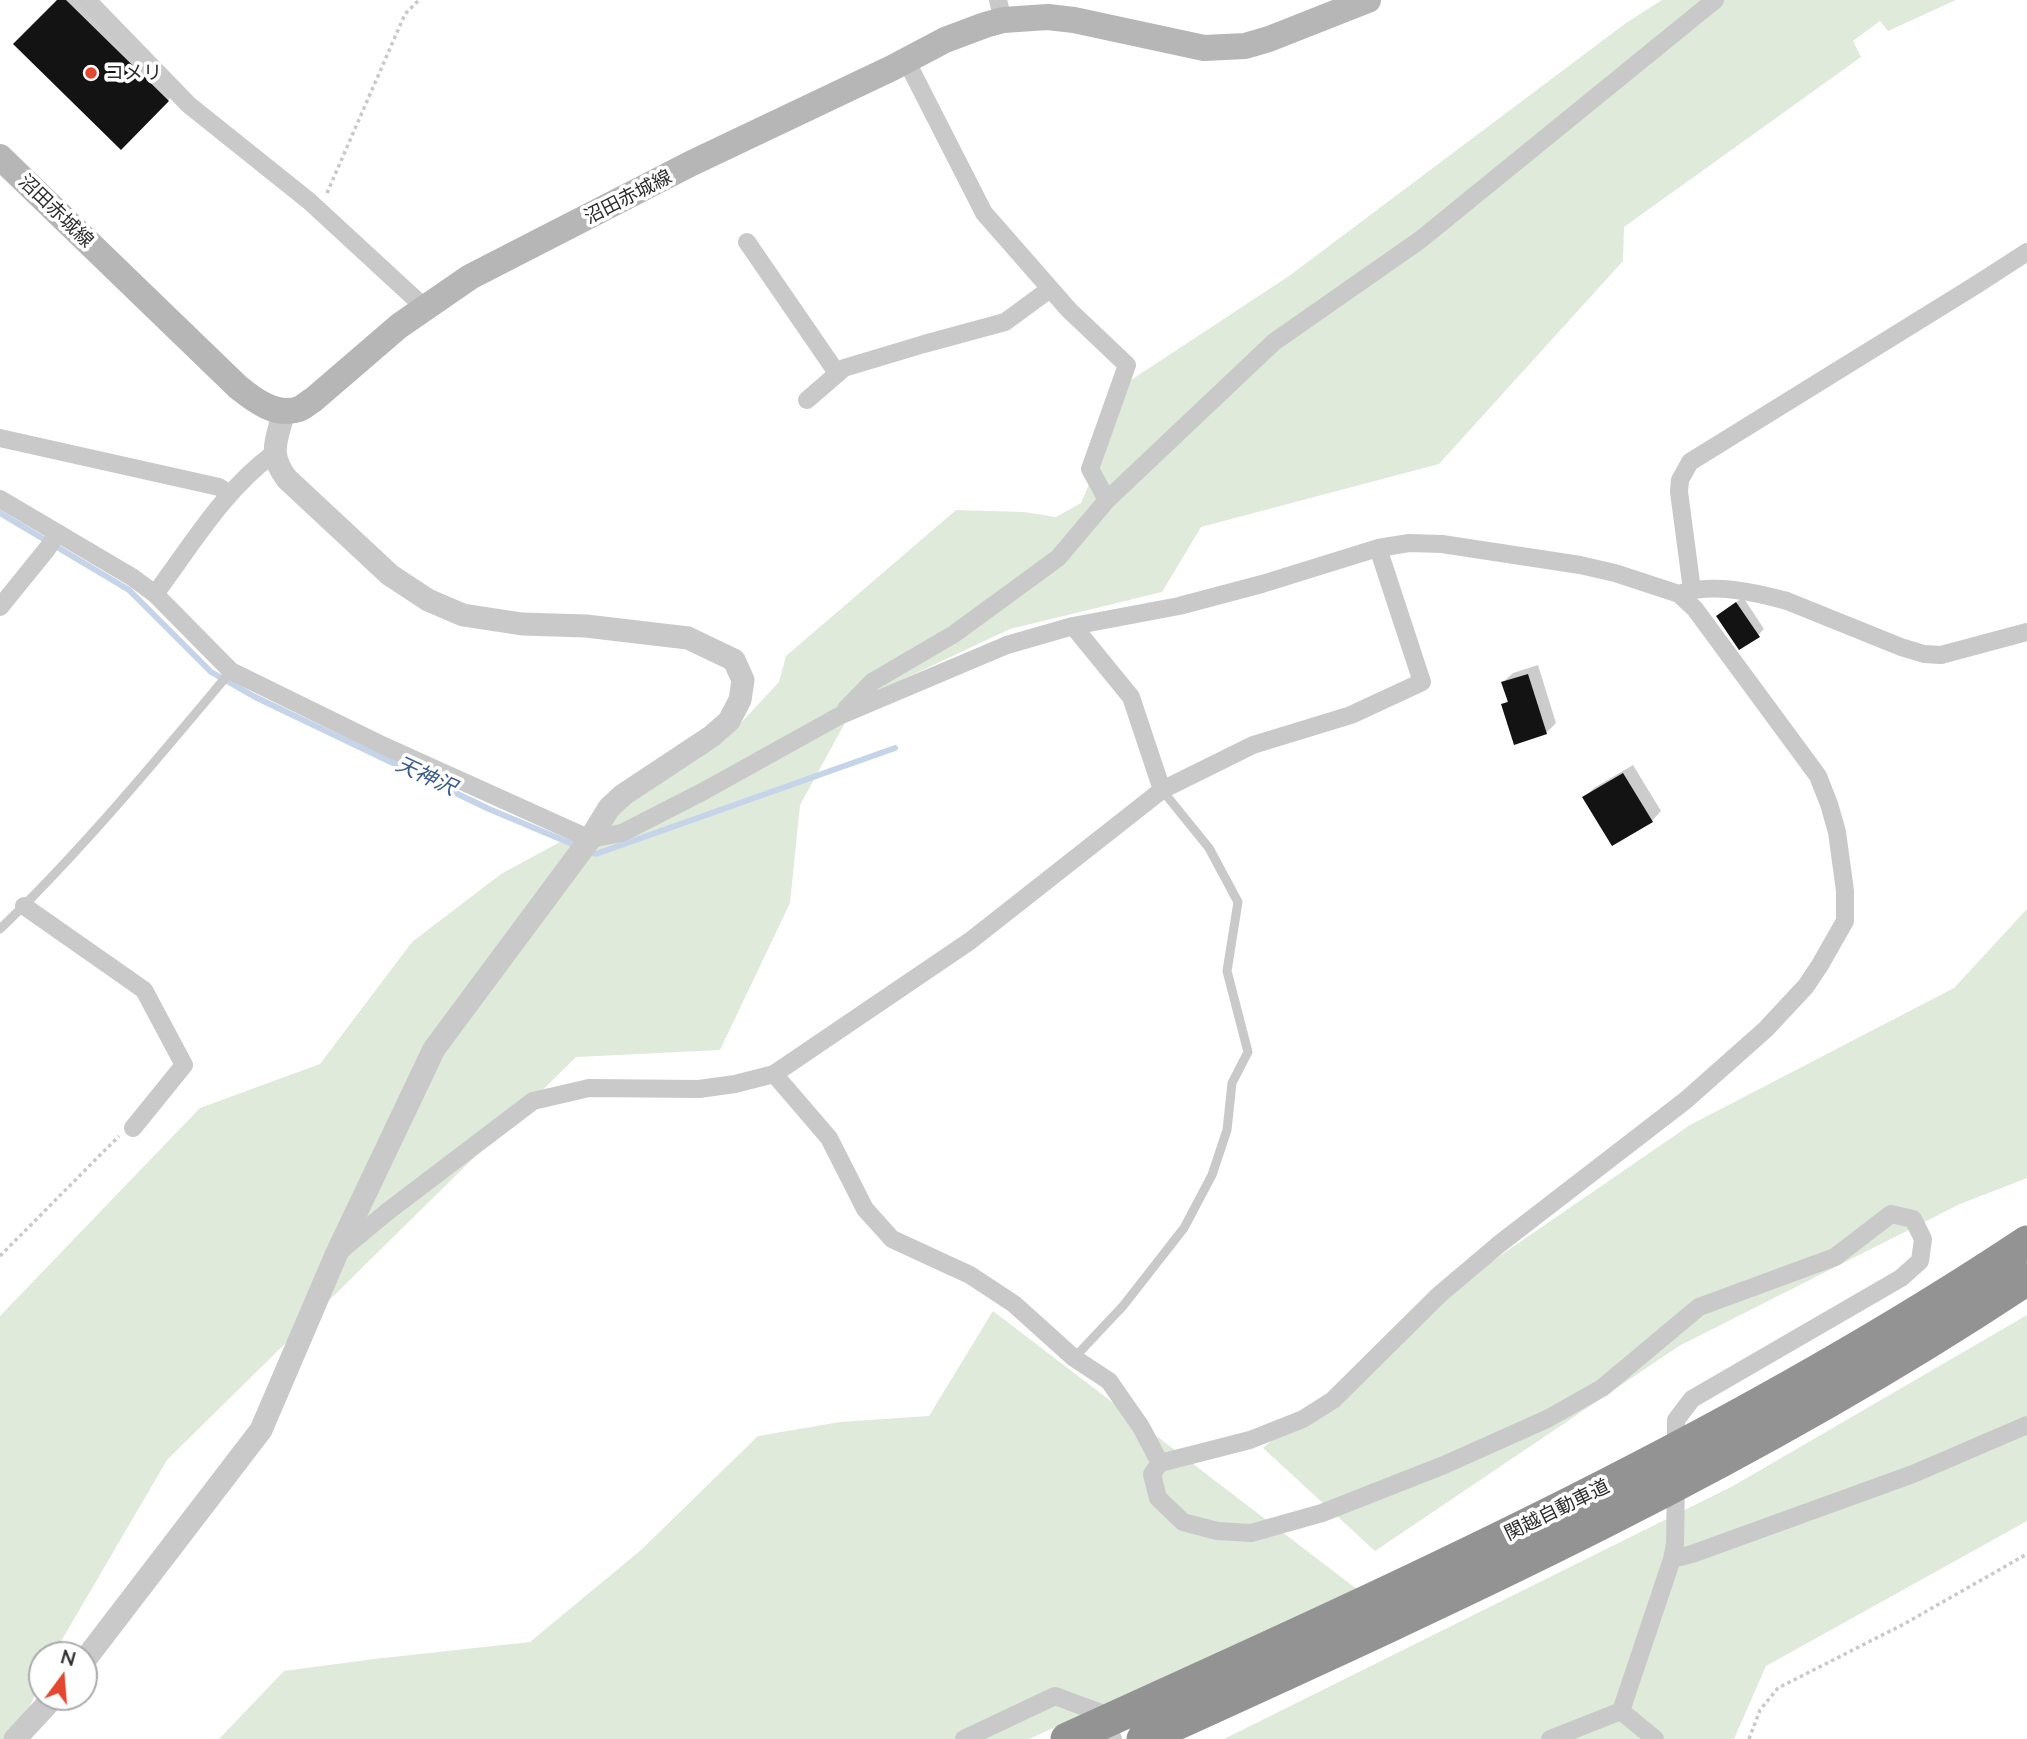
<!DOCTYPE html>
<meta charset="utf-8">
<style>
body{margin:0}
#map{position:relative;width:2027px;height:1739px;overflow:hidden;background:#fff;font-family:Lato,sans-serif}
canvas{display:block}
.north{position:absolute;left:28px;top:1641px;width:70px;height:70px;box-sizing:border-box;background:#fff;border:2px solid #ababab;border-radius:50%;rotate:16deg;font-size:19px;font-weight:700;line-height:28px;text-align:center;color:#2c2c2c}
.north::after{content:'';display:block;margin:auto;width:24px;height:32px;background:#e24830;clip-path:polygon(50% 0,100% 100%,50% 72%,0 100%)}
</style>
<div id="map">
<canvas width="2027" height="1739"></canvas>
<div class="north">N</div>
</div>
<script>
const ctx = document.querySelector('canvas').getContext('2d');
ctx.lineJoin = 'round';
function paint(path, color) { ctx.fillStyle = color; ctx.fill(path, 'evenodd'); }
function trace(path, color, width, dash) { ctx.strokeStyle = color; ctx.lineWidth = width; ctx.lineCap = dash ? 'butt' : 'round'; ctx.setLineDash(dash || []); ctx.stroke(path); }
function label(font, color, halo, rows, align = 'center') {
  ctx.font = font + ' Lato,"Noto Sans JP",sans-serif'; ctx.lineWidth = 7; ctx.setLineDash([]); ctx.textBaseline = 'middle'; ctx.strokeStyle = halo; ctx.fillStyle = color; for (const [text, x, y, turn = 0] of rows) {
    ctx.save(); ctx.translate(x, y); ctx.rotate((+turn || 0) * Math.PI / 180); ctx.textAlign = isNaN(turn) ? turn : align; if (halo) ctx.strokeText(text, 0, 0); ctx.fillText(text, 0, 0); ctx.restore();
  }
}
paint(new Path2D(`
 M1662,0H1956L1888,31L1880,21L1853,41L1861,57L1624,227L1623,261L1439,464L1201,527L1162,592L1010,629L857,701L800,805L790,903L720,1050L576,1057L167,1460L53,1655H42V1678L16,1739H0V1316L200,1108L320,1064L412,942L501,874L630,804L725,740L779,682L786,656L956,510L1024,512L1056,517L1081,503L1105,447L1116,390L1289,276L1626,23Z
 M2027,909V1178L1960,1204L1679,1346L1375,1551L1263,1448L1443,1295L1690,1125L1954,988Z
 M993,1311L1358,1590L1029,1739H219L284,1671L374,1659L530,1642L641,1550L758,1436L840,1422L929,1416Z
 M2027,1315V1521L1766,1666L1734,1739H1224L1733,1486Z`), '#dfeada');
paint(new Path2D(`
 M59,0H92L181,87L121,148Z
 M1743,597L1764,629L1758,635L1718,616Z
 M1538,665L1556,723L1546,733L1503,705L1509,699L1503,682L1513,673Z
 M1633,765L1661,811L1652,821L1585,797L1594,788Z`), '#0003');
trace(new Path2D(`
 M0,513L129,590L211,672L255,697L489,809L577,846
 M587,851L596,854L895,748`), '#c6d4ea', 6);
paint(new Path2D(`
 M57,0H66L169,101L121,150L13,44Z
 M1736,602L1760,637L1739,650L1716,616Z
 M1528,674L1547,734L1514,745L1501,704L1508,702L1501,682Z
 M1623,773L1653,822L1612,846L1582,797Z`), '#131313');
trace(new Path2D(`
 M327,193L405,14L419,0
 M0,1256L119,1136
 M1749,1739L1760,1710L1778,1688L1904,1624L2027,1554`), '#c9c9c9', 3.5, [3.5, 3.5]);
trace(new Path2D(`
 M0,929C83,849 157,759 231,671
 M1074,1358L1123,1306L1184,1228L1212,1175L1227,1130L1232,1083L1248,1052L1227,971L1238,902L1209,848L1162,790`), '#c9c9c9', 9);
trace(new Path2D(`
 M87,0L189,105L309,201L424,307
 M998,0L1003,20
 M906,60L984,213L1069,310L1127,365L1090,469L1107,500
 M747,242L837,373
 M807,400L844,368L924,344L1005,322L1050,289
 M0,438L219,487L230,494
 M0,499L132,577L155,594L231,671L384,746L590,839L622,833L704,791L839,716L1007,645L1073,626L1179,606L1262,584L1378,548L1409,543L1442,544L1580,565L1615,573L1679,594L1695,609L1818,776L1829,804L1837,832L1845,891V921L1820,965L1806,986L1766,1029L1686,1100L1498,1245L1440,1294L1333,1400L1303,1419L1250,1440L1160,1463L1152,1474L1158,1498L1183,1522L1217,1531L1251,1533L1322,1513L1444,1465L1547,1419L1602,1388L1699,1307L1835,1257L1891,1214L1913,1219L1923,1239L1920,1261L1901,1278L1692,1399L1676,1420V1453
 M1692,590L1679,492L1680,480L1690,462L1976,285L2027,252
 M1681,593C1714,583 1754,592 1787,601L1901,647L1924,654L1941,655L2027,632
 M155,594C191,546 224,490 273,454
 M0,607L47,549L58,533
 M1073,626L1131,697L1162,790
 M846,709L872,682L954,634L1058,558L1107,500L1274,342L1420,240L1715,0
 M24,906L144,990L184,1065L133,1128
 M774,1074L829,1138L865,1209L892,1239L970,1275L1014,1304L1074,1358L1109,1381L1141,1427L1160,1463
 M340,1251L387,1212L533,1101L589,1088L699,1089L735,1084L774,1074L970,941L1162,790L1253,745L1351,715L1422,682L1378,548
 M1672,1559L1692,1554L1913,1474L2027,1425
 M1621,1711L1655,1739
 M964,1739L1055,1696L1101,1713L1113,1739
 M1550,1739L1621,1711L1672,1559L1675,1544L1676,1481`), '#c9c9c9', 18);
trace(new Path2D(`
 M84,1661L261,1430L336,1255L434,1049L590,839L609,808L623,795L712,736L729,721L740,700L743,680L734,660L688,638L586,626L522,624L463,615L428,600L390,575L287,479C267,453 277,440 284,411
 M15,1739L54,1697`), '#c9c9c9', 23);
trace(new Path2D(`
 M0,157L238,387C254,400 276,417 299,409C304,407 309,402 313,400L399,326L470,277L692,163L892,68L945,40L985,25L1003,20L1048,17L1074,20L1204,48L1245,46L1269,39L1368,0`), '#b6b6b6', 26);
trace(new Path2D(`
 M1067,1739C1395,1590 1726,1442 2027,1242
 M1143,1739C1446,1601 1750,1464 2027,1279`), '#939393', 33);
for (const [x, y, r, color] of [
 [91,73,7,"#e24830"]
]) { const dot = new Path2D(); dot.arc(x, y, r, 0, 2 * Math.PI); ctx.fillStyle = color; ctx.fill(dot); trace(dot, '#fff', 2.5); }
label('19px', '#2c2c2c', '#fff', [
 ["コメリ",105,73]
], 'left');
label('19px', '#2c2c2c', '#fff', [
 ["沼田赤城線",628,197,-27],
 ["沼田赤城線",56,211,44],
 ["関越自動車道",1557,1510,-26]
]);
label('italic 21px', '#3c5d8c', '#fff', [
 ["天神沢",426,776,25]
]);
</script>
